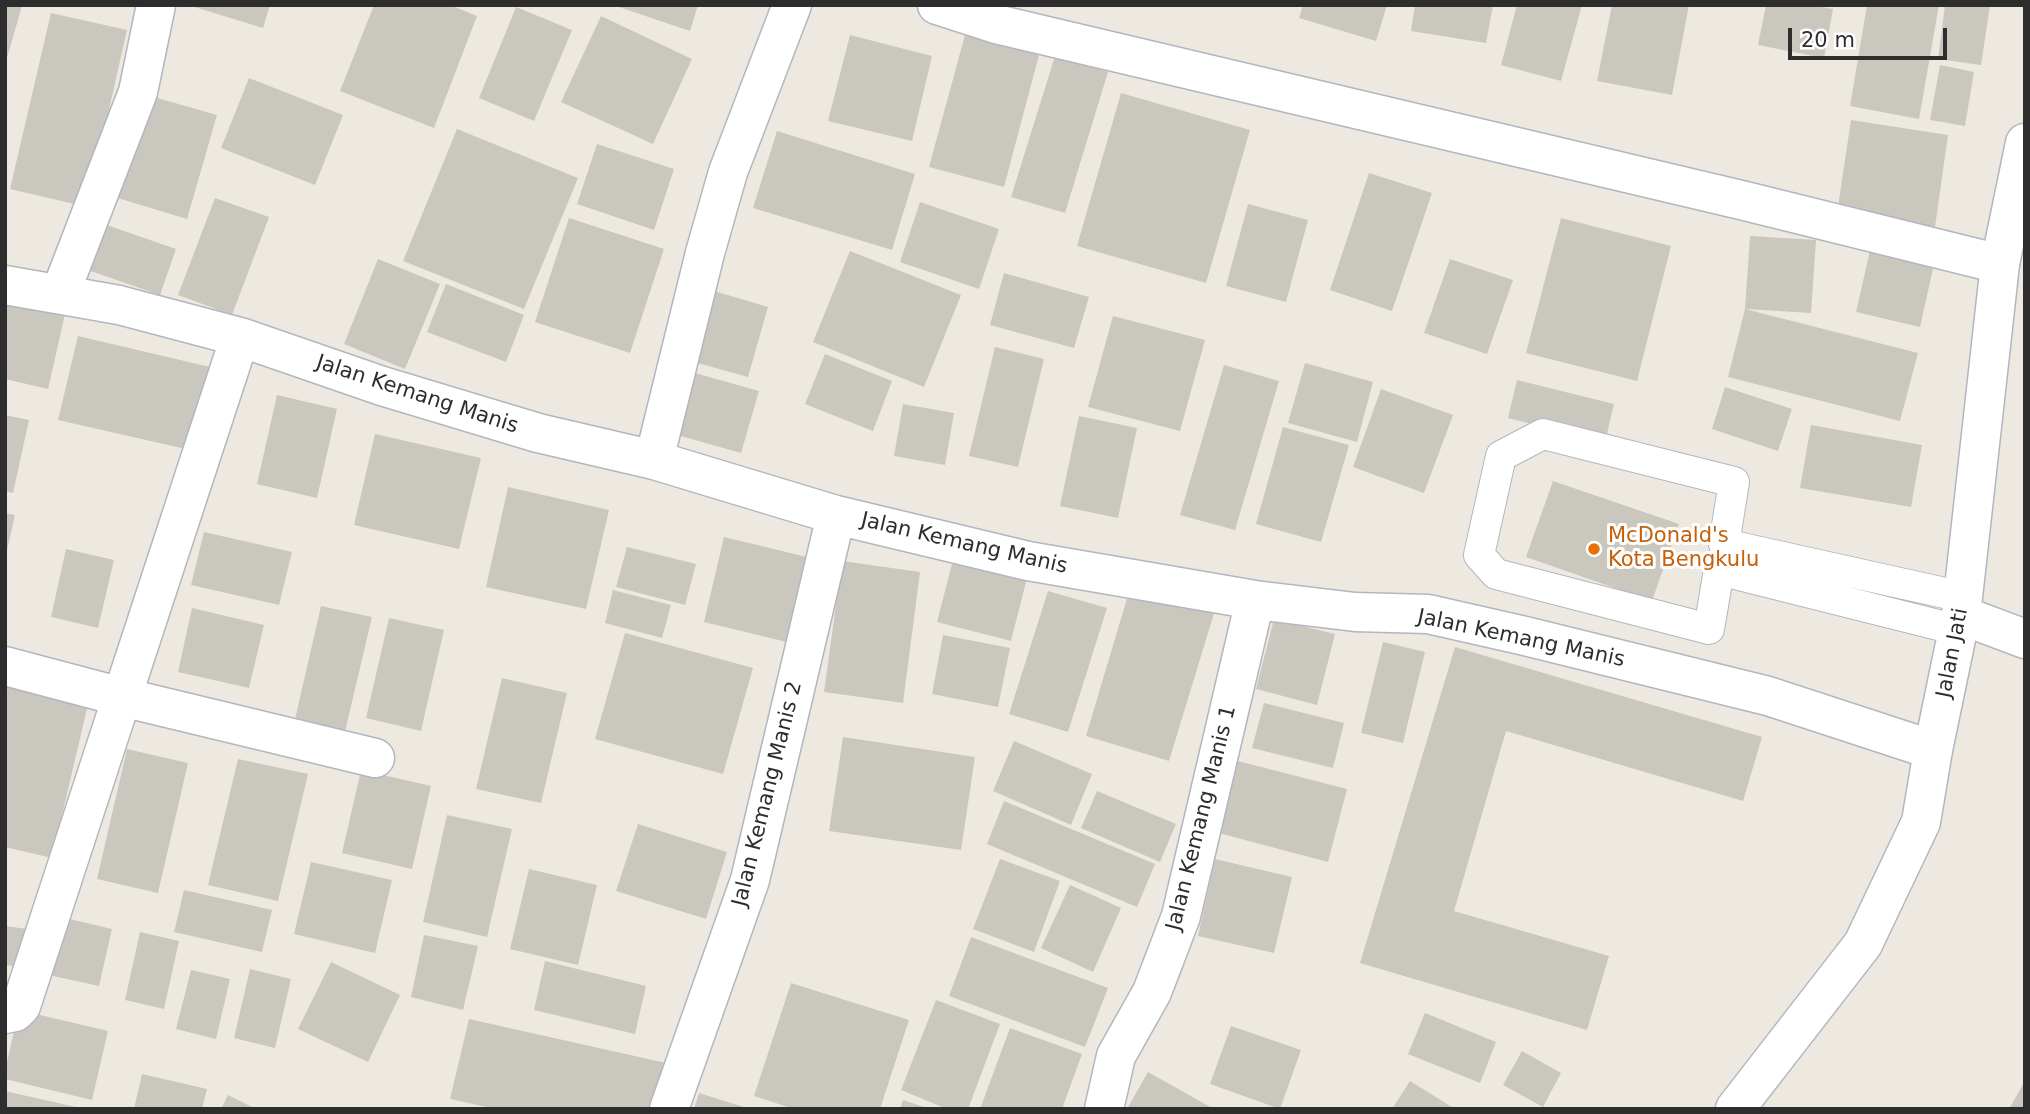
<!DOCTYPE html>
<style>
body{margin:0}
#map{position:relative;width:2030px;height:1114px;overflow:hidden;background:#eee9e0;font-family:"DejaVu Sans",sans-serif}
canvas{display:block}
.frame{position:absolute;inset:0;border:7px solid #2d2d2d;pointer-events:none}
.scale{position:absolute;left:1788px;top:28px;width:159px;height:32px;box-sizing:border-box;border:4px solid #2d2d2d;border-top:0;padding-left:9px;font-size:21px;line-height:24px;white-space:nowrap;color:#2d2d2d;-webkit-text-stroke:5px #fff;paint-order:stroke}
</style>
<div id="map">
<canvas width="2030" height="1114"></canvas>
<div class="frame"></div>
<div class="scale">20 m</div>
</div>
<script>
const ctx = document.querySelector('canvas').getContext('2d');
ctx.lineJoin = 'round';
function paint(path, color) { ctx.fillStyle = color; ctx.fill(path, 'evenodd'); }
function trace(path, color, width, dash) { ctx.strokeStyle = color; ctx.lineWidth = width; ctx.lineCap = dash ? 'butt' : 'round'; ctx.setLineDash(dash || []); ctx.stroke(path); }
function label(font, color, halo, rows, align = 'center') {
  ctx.font = font + ' "DejaVu Sans",sans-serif'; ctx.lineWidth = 6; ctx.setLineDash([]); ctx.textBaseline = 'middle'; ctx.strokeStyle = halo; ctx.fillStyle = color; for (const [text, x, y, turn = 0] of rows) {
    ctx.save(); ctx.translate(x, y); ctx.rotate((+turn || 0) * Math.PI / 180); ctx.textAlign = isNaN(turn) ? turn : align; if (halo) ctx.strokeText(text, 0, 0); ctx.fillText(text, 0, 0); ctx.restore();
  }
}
paint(new Path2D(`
 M5,5L22,6L6,61H5Z
 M188,5H270L263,28Z
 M374,5H450L477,16L434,128L340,91Z
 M613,5H698L690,31Z
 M1303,5H1387L1376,41L1299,18Z
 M1415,5H1493L1486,43L1411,31Z
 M1517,5H1582L1561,81L1501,65Z
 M1612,5H1689L1672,95L1597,81Z
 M1766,5H1811L1833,9L1824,58L1758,45Z
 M1867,5H1939L1919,119L1850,106Z
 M1945,5H1990L1981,65L1938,59Z
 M516,7L572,30L534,121L479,98Z
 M51,13L127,30L87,207L10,189Z
 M601,16L692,59L653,144L561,102Z
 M850,35L932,56L912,141L828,121Z
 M965,35L1039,55L1004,187L929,167Z
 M1055,56L1108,72L1065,213L1011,197Z
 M1940,65L1974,72L1965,126L1930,120Z
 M249,78L343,115L315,185L221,148Z
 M140,93L217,115L187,219L111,196Z
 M1121,93L1250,130L1206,283L1077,246Z
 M1851,120L1948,135L1935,227L1837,213Z
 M457,129L578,178L524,309L403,261Z
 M777,131L915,174L892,250L753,208Z
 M597,144L674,169L654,230L577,204Z
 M1369,173L1432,193L1392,311L1330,290Z
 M215,198L269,217L232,315L178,295Z
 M920,202L999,229L979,289L900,262Z
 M1248,204L1308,220L1286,302L1226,286Z
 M569,218L664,249L630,353L535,322Z
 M1561,218L1671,246L1637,381L1526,353Z
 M98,222L176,249L160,295L82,268Z
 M1750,236L1816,240L1811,313L1745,309Z
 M1871,246L1935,260L1920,327L1856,312Z
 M850,251L961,295L924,387L813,342Z
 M378,259L440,284L405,369L344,344Z
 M1450,259L1513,280L1487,354L1424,333Z
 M1004,273L1089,297L1074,348L990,325Z
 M446,284L524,315L506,362L427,332Z
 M714,291L768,307L748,377L694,362Z
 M5,296L66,310L48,389L5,379Z
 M1745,309L1918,353L1900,421L1728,377Z
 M1113,316L1205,340L1180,431L1088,407Z
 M78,336L210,367L190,450L58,420Z
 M995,347L1044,359L1018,467L969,456Z
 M825,354L892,381L873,431L805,404Z
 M1305,363L1373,382L1357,442L1288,423Z
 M1224,365L1279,381L1235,530L1180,515Z
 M695,373L759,391L741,453L677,435Z
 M1517,380L1614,404L1605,442L1508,418Z
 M1725,387L1792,409L1778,451L1712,429Z
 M1381,389L1453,415L1424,493L1353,467Z
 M277,395L337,409L317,498L257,484Z
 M903,404L954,413L945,465L894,456Z
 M5,415L29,420L13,493L5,491Z
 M1079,416L1137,428L1118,518L1060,506Z
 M1811,425L1922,445L1911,507L1800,488Z
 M1283,427L1349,445L1321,542L1256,524Z
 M375,434L481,458L459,549L354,525Z
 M1553,481L1679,524L1652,601L1526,557Z
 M508,487L609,510L586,609L486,587Z
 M5,513L15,515L6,555H5Z
 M204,532L292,552L279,605L191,585Z
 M724,537L811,558L791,643L704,622Z
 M627,547L696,564L685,605L616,587Z
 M66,549L114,560L98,628L51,617Z
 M953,560L1027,578L1011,641L937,622Z
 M842,561L920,572L903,703L824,692Z
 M1131,585L1215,610L1169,761L1086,736Z
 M613,590L671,605L662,638L605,623Z
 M1048,591L1107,608L1068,732L1009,714Z
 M321,606L372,617L343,740L293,728Z
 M192,608L264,625L249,688L178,672Z
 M389,618L444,630L421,731L366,718Z
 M1274,619L1335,634L1317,705L1256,689Z
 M625,633L753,668L723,774L595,739Z
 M943,635L1010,648L998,707L932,694Z
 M1383,642L1425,652L1403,743L1361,733Z
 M1455,647L1762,737L1743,801L1506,731L1454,911L1609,956L1587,1030L1360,963Z
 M502,678L567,693L541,803L476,789Z
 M9,681L89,700L52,858L5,847V700Z
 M1264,703L1344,723L1333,768L1252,748Z
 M843,737L975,757L961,850L829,831Z
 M1014,741L1092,774L1071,825L993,791Z
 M127,749L188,763L158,893L97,879Z
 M238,759L308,774L278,901L208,885Z
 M1230,759L1347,789L1328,862L1211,831Z
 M361,770L431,786L412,869L342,853Z
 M1097,791L1176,824L1160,862L1081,828Z
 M1004,801L1155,864L1137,907L987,844Z
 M447,815L512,829L487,937L423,922Z
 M638,824L727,852L706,919L616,891Z
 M1000,859L1060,881L1034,952L973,929Z
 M1215,859L1292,877L1274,953L1198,936Z
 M311,862L392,880L375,953L294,934Z
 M529,869L597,885L578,965L510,949Z
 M1070,885L1121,908L1093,972L1041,948Z
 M184,890L272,910L262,952L174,932Z
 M57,916L112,929L99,986L44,974Z
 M5,926L27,929L21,967L5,965Z
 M140,932L179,941L164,1009L125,1000Z
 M424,935L478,946L463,1010L411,997Z
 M971,937L1108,988L1085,1047L949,996Z
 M545,961L646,986L635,1034L534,1010Z
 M331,962L400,995L368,1062L298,1029Z
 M250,969L291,979L275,1048L234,1038Z
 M191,970L230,979L216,1039L176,1029Z
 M791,983L909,1020L880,1109H794L754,1096Z
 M936,1000L1000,1024L968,1109H947L901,1090Z
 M19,1010L108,1031L92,1100L5,1079V1070Z
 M1425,1013L1496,1042L1480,1083L1408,1054Z
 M469,1019L666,1063L656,1109H496L450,1099Z
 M1231,1026L1301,1050L1280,1109L1210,1084Z
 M1010,1028L1082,1054L1062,1109H980Z
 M1522,1051L1561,1073L1543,1107L1503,1085Z
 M1148,1072L1214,1109H1127Z
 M142,1074L207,1089L202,1109H134Z
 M1410,1081L1455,1109H1392Z
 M2025,1081V1109H2009Z
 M5,1091L80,1108V1109H5Z
 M699,1093L747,1108V1109H694Z
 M228,1095L256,1109H221Z
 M903,1100L927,1108V1109H900Z`), '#cac7bf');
const lane = new Path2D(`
 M1958,630L1719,570L1709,629L1496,574L1479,555L1501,456L1543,434L1734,482L1724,544L1963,597`);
const street = new Path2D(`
 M937,5L996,24L1741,200L2000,264
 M5,285L119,305L240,337L382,386L538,433L654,460L836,515L1028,561L1255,600L1355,612L1428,614L1525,636L1768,696L1933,750
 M60,294L138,92L156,5
 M654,460L705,253L728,172L792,5
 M1961,615L2025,639
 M5,666L122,697L240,337
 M5,1014L15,1012L21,1006L122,697L375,758
 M669,1109L750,880L836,515
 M1104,1109L1116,1056L1152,992L1181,916L1255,600`);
const secondary = new Path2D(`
 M1735,1109L1863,944L1921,822L1933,750L1961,615L2000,264L2025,143`);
trace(lane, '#b3b6c0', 32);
trace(street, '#b3b6c0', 41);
trace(secondary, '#b3b6c0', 41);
trace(lane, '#fff', 30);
trace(street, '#fff', 38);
trace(secondary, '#fff', 38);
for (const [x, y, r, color] of [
 [1594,549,7,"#e8710a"]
]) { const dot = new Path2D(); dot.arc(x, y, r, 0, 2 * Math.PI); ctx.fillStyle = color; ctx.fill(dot); trace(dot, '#fff', 2.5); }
label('21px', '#2d2d2d', '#fff', [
 ["Jalan Kemang Manis",417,395,18],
 ["Jalan Kemang Manis",964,544,13],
 ["Jalan Kemang Manis",1521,639,12],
 ["Jalan Jati",1953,653,-79],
 ["Jalan Kemang Manis 2",768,794,-76],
 ["Jalan Kemang Manis 1",1202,818,-76]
]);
label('21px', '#c56008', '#fff', [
 ["McDonald's",1608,537],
 ["Kota Bengkulu",1608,561]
], 'left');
</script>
